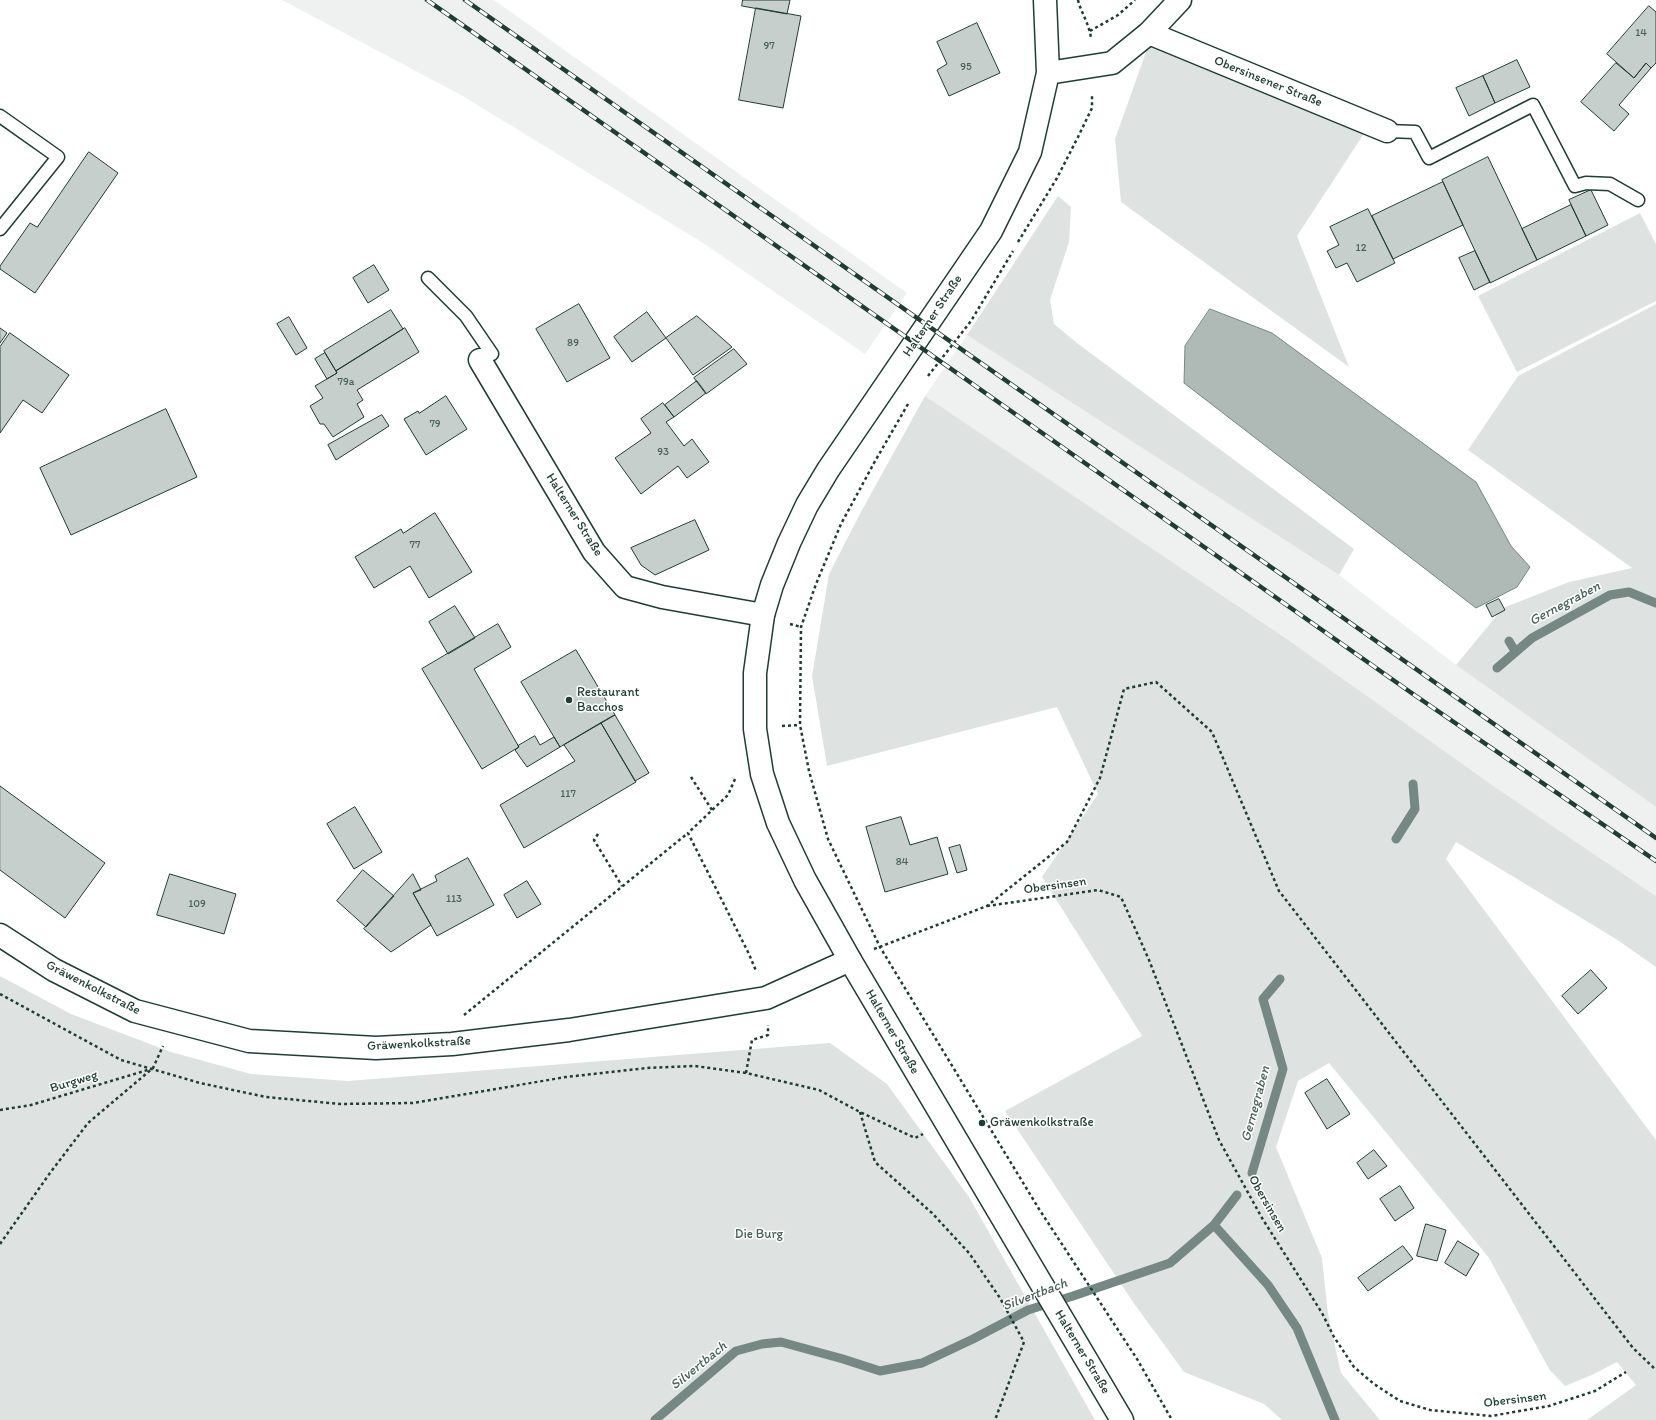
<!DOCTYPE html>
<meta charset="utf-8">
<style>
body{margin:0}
canvas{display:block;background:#fff}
</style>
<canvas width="1656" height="1420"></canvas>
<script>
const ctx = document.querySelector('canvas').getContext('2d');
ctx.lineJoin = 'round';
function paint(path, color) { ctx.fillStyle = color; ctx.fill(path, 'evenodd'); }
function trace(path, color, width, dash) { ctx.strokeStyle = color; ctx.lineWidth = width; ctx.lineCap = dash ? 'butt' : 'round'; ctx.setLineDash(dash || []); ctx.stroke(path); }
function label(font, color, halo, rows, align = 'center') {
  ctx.font = font + ' Itim,sans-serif'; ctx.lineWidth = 3; ctx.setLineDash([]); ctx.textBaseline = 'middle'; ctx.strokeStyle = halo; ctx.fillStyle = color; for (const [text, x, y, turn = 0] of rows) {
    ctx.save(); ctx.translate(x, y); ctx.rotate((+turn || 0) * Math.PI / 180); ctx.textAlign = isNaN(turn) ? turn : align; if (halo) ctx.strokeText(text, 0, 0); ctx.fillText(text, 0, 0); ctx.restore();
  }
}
paint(new Path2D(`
 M282,0H494L907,293L865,354L703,243L461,95Z
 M967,335L1339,575L1456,665L1656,807V896L1495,787L1287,639L925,396Z`), '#eef1f0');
paint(new Path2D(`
 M1151,38L1365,132L1297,236L1349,367L1121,202L1115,139Z
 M1058,196L1071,207L1069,242L1050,300L1054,324L1077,343L1354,549L1339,575L967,335Z
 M1640,213L1656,244V301L1517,372L1478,296Z
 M1656,304V807L1456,665L1503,608L1569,582L1632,568L1468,450L1518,376Z
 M925,396L1287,639L1495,787L1656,896V967L1616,939L1456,842L1446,859L1656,1140V1420H1587L1636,1385L1617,1362L1592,1375L1565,1386L1549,1369L1489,1258L1329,1063L1298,1081L1276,1147L1322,1258L1328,1314L1341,1373L1380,1420H1282L1264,1404L1184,1372L1133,1302L1005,1111L1142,1036L1042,877L1098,794L1057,707L827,766L812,676L829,574L862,510Z
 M0,976L71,1014L171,1052L251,1074L348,1081L830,1043L887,1084L969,1197L1095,1420H0Z`), '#dee3e2');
const water = new Path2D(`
 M1210,309L1272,333L1476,482L1511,546L1530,567L1517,587L1476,608L1184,383L1185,346Z`);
paint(water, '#afbab7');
trace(water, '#758883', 1);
trace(new Path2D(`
 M1509,641L1515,651
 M1497,668L1532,638L1610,595L1629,592L1656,603
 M1396,839L1415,809L1413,784
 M1252,1173L1283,1069L1263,999L1280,979
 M1214,1225L1268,1285L1297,1328L1335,1420
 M655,1420L736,1351L762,1344L781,1342L843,1359L880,1371L922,1363L973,1339L1028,1310L1073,1296L1170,1263L1214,1225L1237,1195`), '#758883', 9);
const building = new Path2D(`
 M743,0H790L787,14L742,6Z
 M1649,6L1656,12V63L1651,68L1646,63L1634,78L1607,54Z
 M756,8L801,16L783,108L739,100Z
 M977,23L1000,73L949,96L937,70L947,64L937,42Z
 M1517,60L1530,87L1495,103L1483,76Z
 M1616,63L1634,78L1646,63L1651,68L1619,105L1629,114L1614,131L1581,102Z
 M1483,76L1495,103L1469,116L1456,88Z
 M89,152L118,173L35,293L0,269V266L30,223L37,227Z
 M1488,157L1537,260L1490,283L1442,180Z
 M1443,182L1463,225L1393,259L1372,216Z
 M1591,190L1608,225L1586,236L1569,200Z
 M1571,205L1586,236L1537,260L1522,229Z
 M1368,209L1395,263L1357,282L1347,263L1336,268L1327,251L1339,245L1330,227Z
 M1475,251L1490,282L1474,290L1459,258Z
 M374,265L389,290L368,303L353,278Z
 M579,304L610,358L567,382L536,329Z
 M391,310L403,329L336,371L324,351Z
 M647,312L666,338L632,362L614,337Z
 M697,316L732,347L693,375L666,338Z
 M289,317L307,348L296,355L277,324Z
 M0,328L7,333L0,343Z
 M405,328L419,352L357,390L363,400L357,404L364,417L333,437L324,424H320L310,406L323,398L315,386L337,373L336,371Z
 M10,333L69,375L42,413L23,400L0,433V347Z
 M734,349L747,364L706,394L694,378Z
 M325,353L337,373L327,379L315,359Z
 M697,381L706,393L674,417L665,405Z
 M446,396L467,429L426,455L404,419L418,411L419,413Z
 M663,403L674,417L666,422L684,446L692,439L709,462L687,478L678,466L641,494L615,458L651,433L641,419Z
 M166,409L197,477L71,535L40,468Z
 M382,415L389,426L336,460L328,445Z
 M435,513L472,572L429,598L410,566L374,588L355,557L401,529L403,533Z
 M695,520L709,550L655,575L641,565L631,548Z
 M1499,599L1505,610L1492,617L1486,605Z
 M455,606L475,638L448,654L429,622Z
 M498,624L511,647L474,669L519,747L482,769L422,669Z
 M576,650L615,715L560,747L521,682Z
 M615,715L649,773L635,781L601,723Z
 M601,723L636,782L524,848L500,805L575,761L564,745Z
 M535,736L540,745L554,737L560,747L527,767L515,750L519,747L518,746Z
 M0,786L105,863L65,918L0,870Z
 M355,807L382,852L354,869L327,824Z
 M901,817L910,845L937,837L948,874L885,892L866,827Z
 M960,845L967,870L957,873L949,848Z
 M468,858L494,905L437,936L413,893L437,881L435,876Z
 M363,870L394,896L366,927L337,901Z
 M170,874L236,894L224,934L157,915Z
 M413,874L421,890L413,893L431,925L391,952L364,929Z
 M527,881L541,904L517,918L504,895Z
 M1591,970L1607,988L1578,1014L1562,996Z
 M1327,1079L1350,1114L1327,1129L1305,1093Z
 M1374,1150L1387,1166L1368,1179L1357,1163Z
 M1400,1186L1414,1208L1395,1221L1380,1199Z
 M1426,1224L1446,1230L1437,1261L1417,1256Z
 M1458,1241L1479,1254L1466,1276L1445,1263Z
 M1403,1246L1413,1259L1368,1291L1358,1278Z`);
paint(building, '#c7cfcc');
trace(building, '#1f3d34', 1);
const lane = new Path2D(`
 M0,116L58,157L0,229
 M1387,131L1415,132L1429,158L1533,105L1575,186L1586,183L1610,184L1638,200
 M428,278L466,316L492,354L480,360`);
const street = new Path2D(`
 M1149,33L1387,131
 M480,360L594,552L625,587L662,597L763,615
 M0,935L54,970L135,1011L249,1041L376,1048L452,1044L569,1030L766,998L850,960`);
const secondary = new Path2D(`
 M1045,0L1048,73L1030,152L991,231L828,470L807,505L789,543L772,585L763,615L755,673V729L762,774L778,823L805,880L850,960L1122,1420
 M1048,73L1112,63L1149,33L1180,0`);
trace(lane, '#1f3d34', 15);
trace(street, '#1f3d34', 25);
trace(secondary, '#1f3d34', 25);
trace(new Path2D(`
 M1078,0C1081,13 1090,25 1091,39
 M1090,31L1118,15L1135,0
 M1018,242L1057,178L1078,137L1092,108V94
 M928,376L971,321L1013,251
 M908,404L874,463L841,524L816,584L801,627L800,725L809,771L828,839L880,947L1039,1209L1137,1359L1172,1420
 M790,624L801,627
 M782,726L800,725
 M691,777L712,810
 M735,779L728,795L688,833L749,954L756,971
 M598,834L594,840L622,886
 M987,906L1098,890L1121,897L1149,960L1219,1140L1262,1218L1322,1313L1334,1337L1354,1367L1374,1384L1400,1401L1430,1410L1491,1416L1549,1406L1595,1391L1626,1372
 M874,949L987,906L1067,842L1100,778L1124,689L1156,682L1212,732L1279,891L1633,1348L1656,1370
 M0,994L121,1060L200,1083L266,1097L340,1104L413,1103L566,1077L647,1068L695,1066L746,1073L819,1090L860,1112L915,1138L923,1134
 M464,1015L688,833
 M746,1073L752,1040L768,1035V1025
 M0,1110L31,1105L151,1069
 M860,1112L875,1162L932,1213L969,1253L1000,1298L1024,1342L995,1420
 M0,1244L50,1173L88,1123L153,1068L163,1046`), '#1f3d34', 2.5, [3, 3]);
trace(lane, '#fff', 12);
trace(street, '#fff', 22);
trace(secondary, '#fff', 22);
const rail = new Path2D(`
 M427,0L1413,694L1656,861
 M465,0L1656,838`);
trace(rail, '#1f3d34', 4.5);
trace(rail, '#fff', 3, [9]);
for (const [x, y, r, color] of [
 [569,700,4,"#1f3d34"],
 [982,1123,4,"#1f3d34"]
]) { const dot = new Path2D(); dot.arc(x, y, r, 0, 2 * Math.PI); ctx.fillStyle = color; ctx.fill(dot); trace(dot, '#fff', 1.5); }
label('11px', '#49625a', null, [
 ["14",1641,33],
 ["97",769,46],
 ["95",966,67],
 ["12",1361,248],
 ["89",573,343],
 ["79a",346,382],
 ["79",435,424],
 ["93",663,452],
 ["77",415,545],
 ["117",568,794],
 ["84",902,862],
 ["113",454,899],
 ["109",197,904]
]);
label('13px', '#1f3d34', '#fff', [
 ["Obersinsener Straße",1268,82,22],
 ["Halterner Straße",933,316,-56],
 ["Halterner Straße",574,515,58],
 ["Obersinsen",1055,886,-8],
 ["Gräwenkolkstraße",93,988,27],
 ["Halterner Straße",892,1032,60],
 ["Gräwenkolkstraße",419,1044,-3],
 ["Burgweg",74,1082,-17],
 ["Obersinsen",1267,1204,60],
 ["Halterner Straße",1082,1352,59],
 ["Obersinsen",1515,1400,-7]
]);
label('13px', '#1f3d34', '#fff', [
 ["Restaurant",577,693],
 ["Bacchos",577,708],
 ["Gräwenkolkstraße",990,1123]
], 'left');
label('13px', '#455e57', '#fff', [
 ["Die Burg",759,1235]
]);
label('italic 14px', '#4a625b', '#fff', [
 ["Gernegraben",1565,604,-28],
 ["Gernegraben",1256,1104,-75],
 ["Silvertbach",1035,1295,-21],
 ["Silvertbach",699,1366,-39]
]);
</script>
